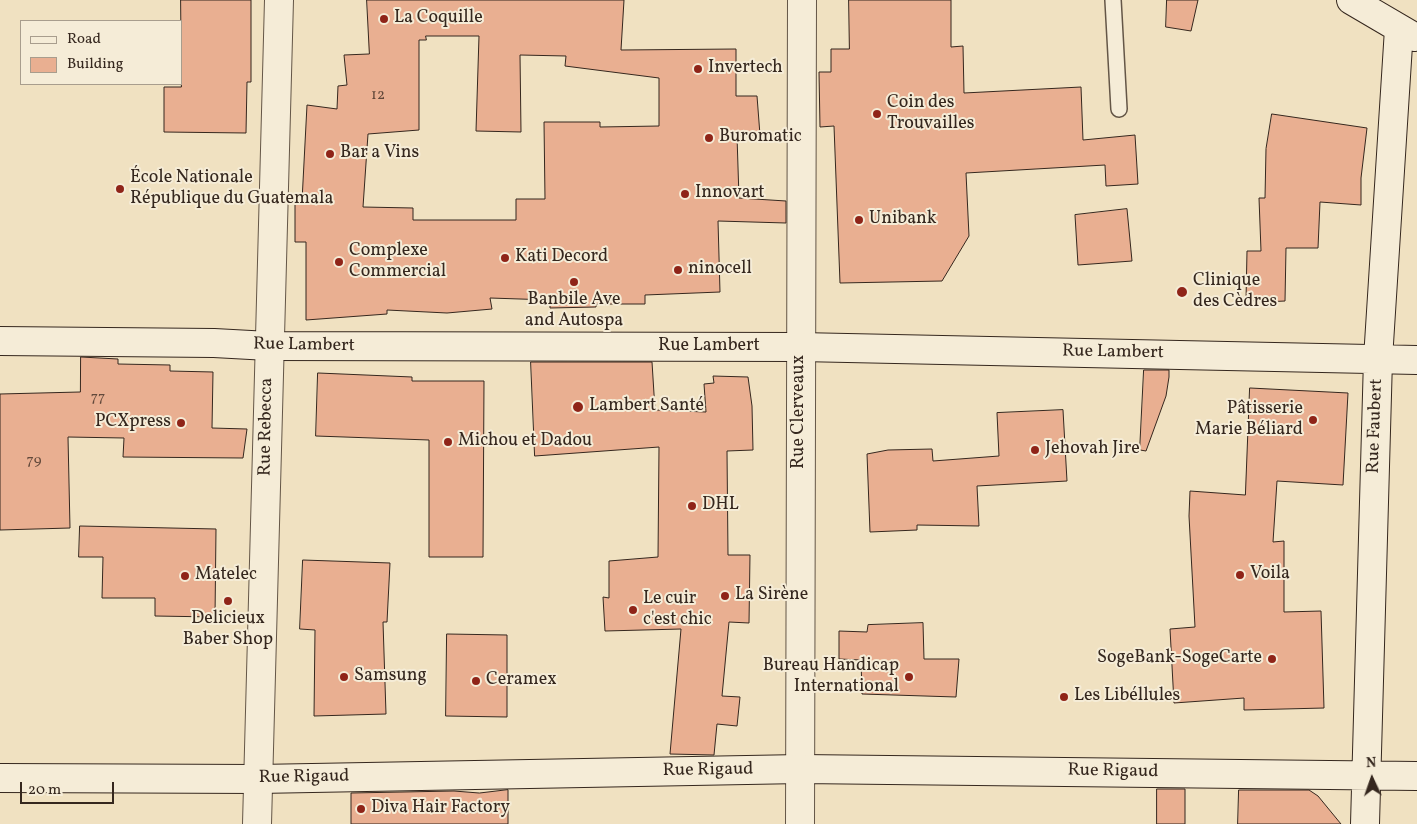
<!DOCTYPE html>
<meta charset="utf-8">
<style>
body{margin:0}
#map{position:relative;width:1417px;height:824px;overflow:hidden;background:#f0e1c1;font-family:Vollkorn,serif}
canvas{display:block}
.legend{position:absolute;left:20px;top:20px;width:162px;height:65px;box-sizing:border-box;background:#f5ecd7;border:1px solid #a89d8d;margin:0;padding:6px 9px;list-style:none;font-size:15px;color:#35271e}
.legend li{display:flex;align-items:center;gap:10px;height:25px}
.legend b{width:25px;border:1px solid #a89d8d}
.north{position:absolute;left:1347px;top:754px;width:50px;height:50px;-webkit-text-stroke:4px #f5ecd7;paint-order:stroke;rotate:357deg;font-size:14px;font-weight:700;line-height:20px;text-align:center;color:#35271e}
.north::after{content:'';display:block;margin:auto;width:18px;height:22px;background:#35271e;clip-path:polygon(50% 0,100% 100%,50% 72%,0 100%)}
.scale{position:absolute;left:20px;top:782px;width:94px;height:22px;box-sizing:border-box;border:2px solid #35271e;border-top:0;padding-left:6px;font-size:15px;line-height:18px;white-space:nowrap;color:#35271e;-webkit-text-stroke:4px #f5ecd7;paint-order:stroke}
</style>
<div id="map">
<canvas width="1417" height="824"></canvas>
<ul class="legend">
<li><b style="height:6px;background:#f5ecd7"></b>Road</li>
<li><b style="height:14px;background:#e9af91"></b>Building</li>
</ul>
<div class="north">N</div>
<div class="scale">20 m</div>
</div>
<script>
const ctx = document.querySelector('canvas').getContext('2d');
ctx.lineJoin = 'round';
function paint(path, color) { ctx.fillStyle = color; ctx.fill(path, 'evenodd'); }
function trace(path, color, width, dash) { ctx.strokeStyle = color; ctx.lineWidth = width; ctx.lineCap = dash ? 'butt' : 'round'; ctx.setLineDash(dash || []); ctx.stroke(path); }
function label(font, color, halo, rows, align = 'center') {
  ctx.font = font + ' Vollkorn,serif'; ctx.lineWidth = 4; ctx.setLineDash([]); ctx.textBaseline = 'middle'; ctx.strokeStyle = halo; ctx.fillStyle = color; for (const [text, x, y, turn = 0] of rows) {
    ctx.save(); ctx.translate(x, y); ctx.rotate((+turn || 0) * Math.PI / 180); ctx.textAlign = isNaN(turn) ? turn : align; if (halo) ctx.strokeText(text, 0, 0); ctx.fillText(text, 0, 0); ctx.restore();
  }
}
const building = new Path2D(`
 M181,0H251V82H247L246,133L164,132V87H181Z
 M367,0H624L621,50L736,49V96H757L760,135L737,136L739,198L786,201V223L718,221L720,292L645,295V304H596V307L550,308V300L490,298L492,309L447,313L387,310V314L306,320V242H295V201H302L307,105L337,109L338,86L347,85L344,55L369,54ZM426,36H479L476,131L521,132L520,55L566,56L565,66L659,78V126L600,127V122H544L545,199H516V220H413V208L363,207L368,134L419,130V40H426Z
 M849,0H951V47L963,46L964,93L1081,87L1083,140L1135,135L1138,184L1106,186L1105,165L966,173L969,236L942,281L840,283L834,126L820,127L819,72H831V49H849Z
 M1167,0H1198L1191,31L1166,27Z
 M1272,114L1367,128L1361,178V205L1320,202L1318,248H1286L1285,301L1264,302L1246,300L1247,251H1261L1259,198H1265L1266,149Z
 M1127,209L1132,261L1078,265L1075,215Z
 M81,357L118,359V364L170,365V371L213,372L212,428L247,429L243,458L123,457L124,438L68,437L70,528L0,530V394L80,392Z
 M531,362H652L655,410L706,412L704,384L714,383L713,376L748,377L752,406L753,450L727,451L728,555H750L749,623L729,622L722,696L740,697L737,726L717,724L714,755L670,754L681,629L605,631L603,597L609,598V561L658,557L659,447L535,456Z
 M1144,370H1169V377L1166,396L1146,451L1140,450Z
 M318,373L412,377V381H484L483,557H429V440L316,436Z
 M1250,388L1348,393L1343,485L1277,481L1273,542L1284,541V612L1321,611L1324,708L1244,710V698L1174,703L1170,629L1195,627L1189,516L1190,491L1245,495Z
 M1063,410L1067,481L977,486L979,526L917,525V530L870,532L867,454L888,450L932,449L933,461L999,456L997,413Z
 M80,526L216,529L215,617L155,616V598H102L103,557H79Z
 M303,560L390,563L387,622H383L386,714L314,716L315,630L300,629Z
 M923,623L924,659H959L956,697L862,694L861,660L839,659V631L867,632L868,625Z
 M447,634L507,635V717L446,716Z
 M1157,789H1185V824H1157Z
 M508,790V824H351V793L454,791L479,793Z
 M1239,790H1309L1318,796L1341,824H1238Z`);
paint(building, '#e9af91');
trace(building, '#35271e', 1);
const lane = new Path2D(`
 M1113,0L1119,109`);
const street = new Path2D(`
 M257,824L279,0
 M800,824L802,0`);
const secondary = new Path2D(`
 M1351,0L1414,37
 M0,341L214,343L269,346L800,347L1417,360
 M0,778L258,779L801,769L1417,776
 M1365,824L1378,359L1399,29`);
trace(lane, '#645647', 18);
trace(street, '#645647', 30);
trace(secondary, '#35271e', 30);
trace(lane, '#f5ecd7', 15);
trace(street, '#f5ecd7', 28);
trace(secondary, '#f5ecd7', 28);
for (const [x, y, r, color] of [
 [384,19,5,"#8f2418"],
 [698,69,5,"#8f2418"],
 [877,114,5,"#8f2418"],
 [709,138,5,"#8f2418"],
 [330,154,5,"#8f2418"],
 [120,189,5,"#8f2418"],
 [685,194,5,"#8f2418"],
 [859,220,5,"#8f2418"],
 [505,258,5,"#8f2418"],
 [339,262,5,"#8f2418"],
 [678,270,5,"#8f2418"],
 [574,282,5,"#8f2418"],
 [1182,292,6,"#8f2418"],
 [578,407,6,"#8f2418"],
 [1313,420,5,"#8f2418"],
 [181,423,5,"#8f2418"],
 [448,442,5,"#8f2418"],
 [1035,450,5,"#8f2418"],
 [692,506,5,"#8f2418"],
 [1240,575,5,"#8f2418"],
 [185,576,5,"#8f2418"],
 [725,596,5,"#8f2418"],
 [228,601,5,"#8f2418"],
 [633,610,5,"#8f2418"],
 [1272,659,5,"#8f2418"],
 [344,677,5,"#8f2418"],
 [909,677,5,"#8f2418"],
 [476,681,5,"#8f2418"],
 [1064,697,5,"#8f2418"],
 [361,809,5,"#8f2418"]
]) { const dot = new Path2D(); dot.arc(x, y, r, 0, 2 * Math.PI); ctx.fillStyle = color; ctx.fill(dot); trace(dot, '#f5ecd7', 2); }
label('15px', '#62493b', null, [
 ["12",378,96],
 ["77",98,398],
 ["79",34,461]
]);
label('18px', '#35271e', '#f5ecd7', [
 ["La Coquille",394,19],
 ["Invertech",708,69],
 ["Coin des",887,104],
 ["Trouvailles",887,125],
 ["Buromatic",719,138],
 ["Bar a Vins",340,154],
 ["École Nationale",130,179],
 ["République du Guatemala",130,200],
 ["Innovart",695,194],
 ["Unibank",869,220],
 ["Complexe",349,252],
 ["Commercial",349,273],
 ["Kati Decord",515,258],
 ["ninocell",688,270],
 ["Clinique",1193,282],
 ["des Cèdres",1193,303],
 ["Banbile Ave",574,301,"center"],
 ["and Autospa",574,322,"center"],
 ["Lambert Santé",589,407],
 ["Pâtisserie",1303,410,"right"],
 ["Marie Béliard",1303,431,"right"],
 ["PCXpress",171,423,"right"],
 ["Michou et Dadou",458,442],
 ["Jehovah Jire",1045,450],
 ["DHL",702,506],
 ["Voila",1250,575],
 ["Matelec",195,576],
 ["La Sirène",735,596],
 ["Le cuir",643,600],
 ["c'est chic",643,621],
 ["Delicieux",228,620,"center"],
 ["Baber Shop",228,641,"center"],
 ["SogeBank-SogeCarte",1262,659,"right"],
 ["Bureau Handicap",899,667,"right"],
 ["International",899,688,"right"],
 ["Samsung",354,677],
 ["Ceramex",486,681],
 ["Les Libéllules",1074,697],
 ["Diva Hair Factory",371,809]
], 'left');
label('18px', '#35271e', '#f5ecd7', [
 ["Rue Lambert",304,346,1],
 ["Rue Lambert",709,347],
 ["Rue Lambert",1113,353,1],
 ["Rue Clerveaux",800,412,-90],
 ["Rue Faubert",1376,426,-88],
 ["Rue Rebecca",267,427,-89],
 ["Rue Rigaud",708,771,-1],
 ["Rue Rigaud",1113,772,1],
 ["Rue Rigaud",304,778,-1]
]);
</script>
